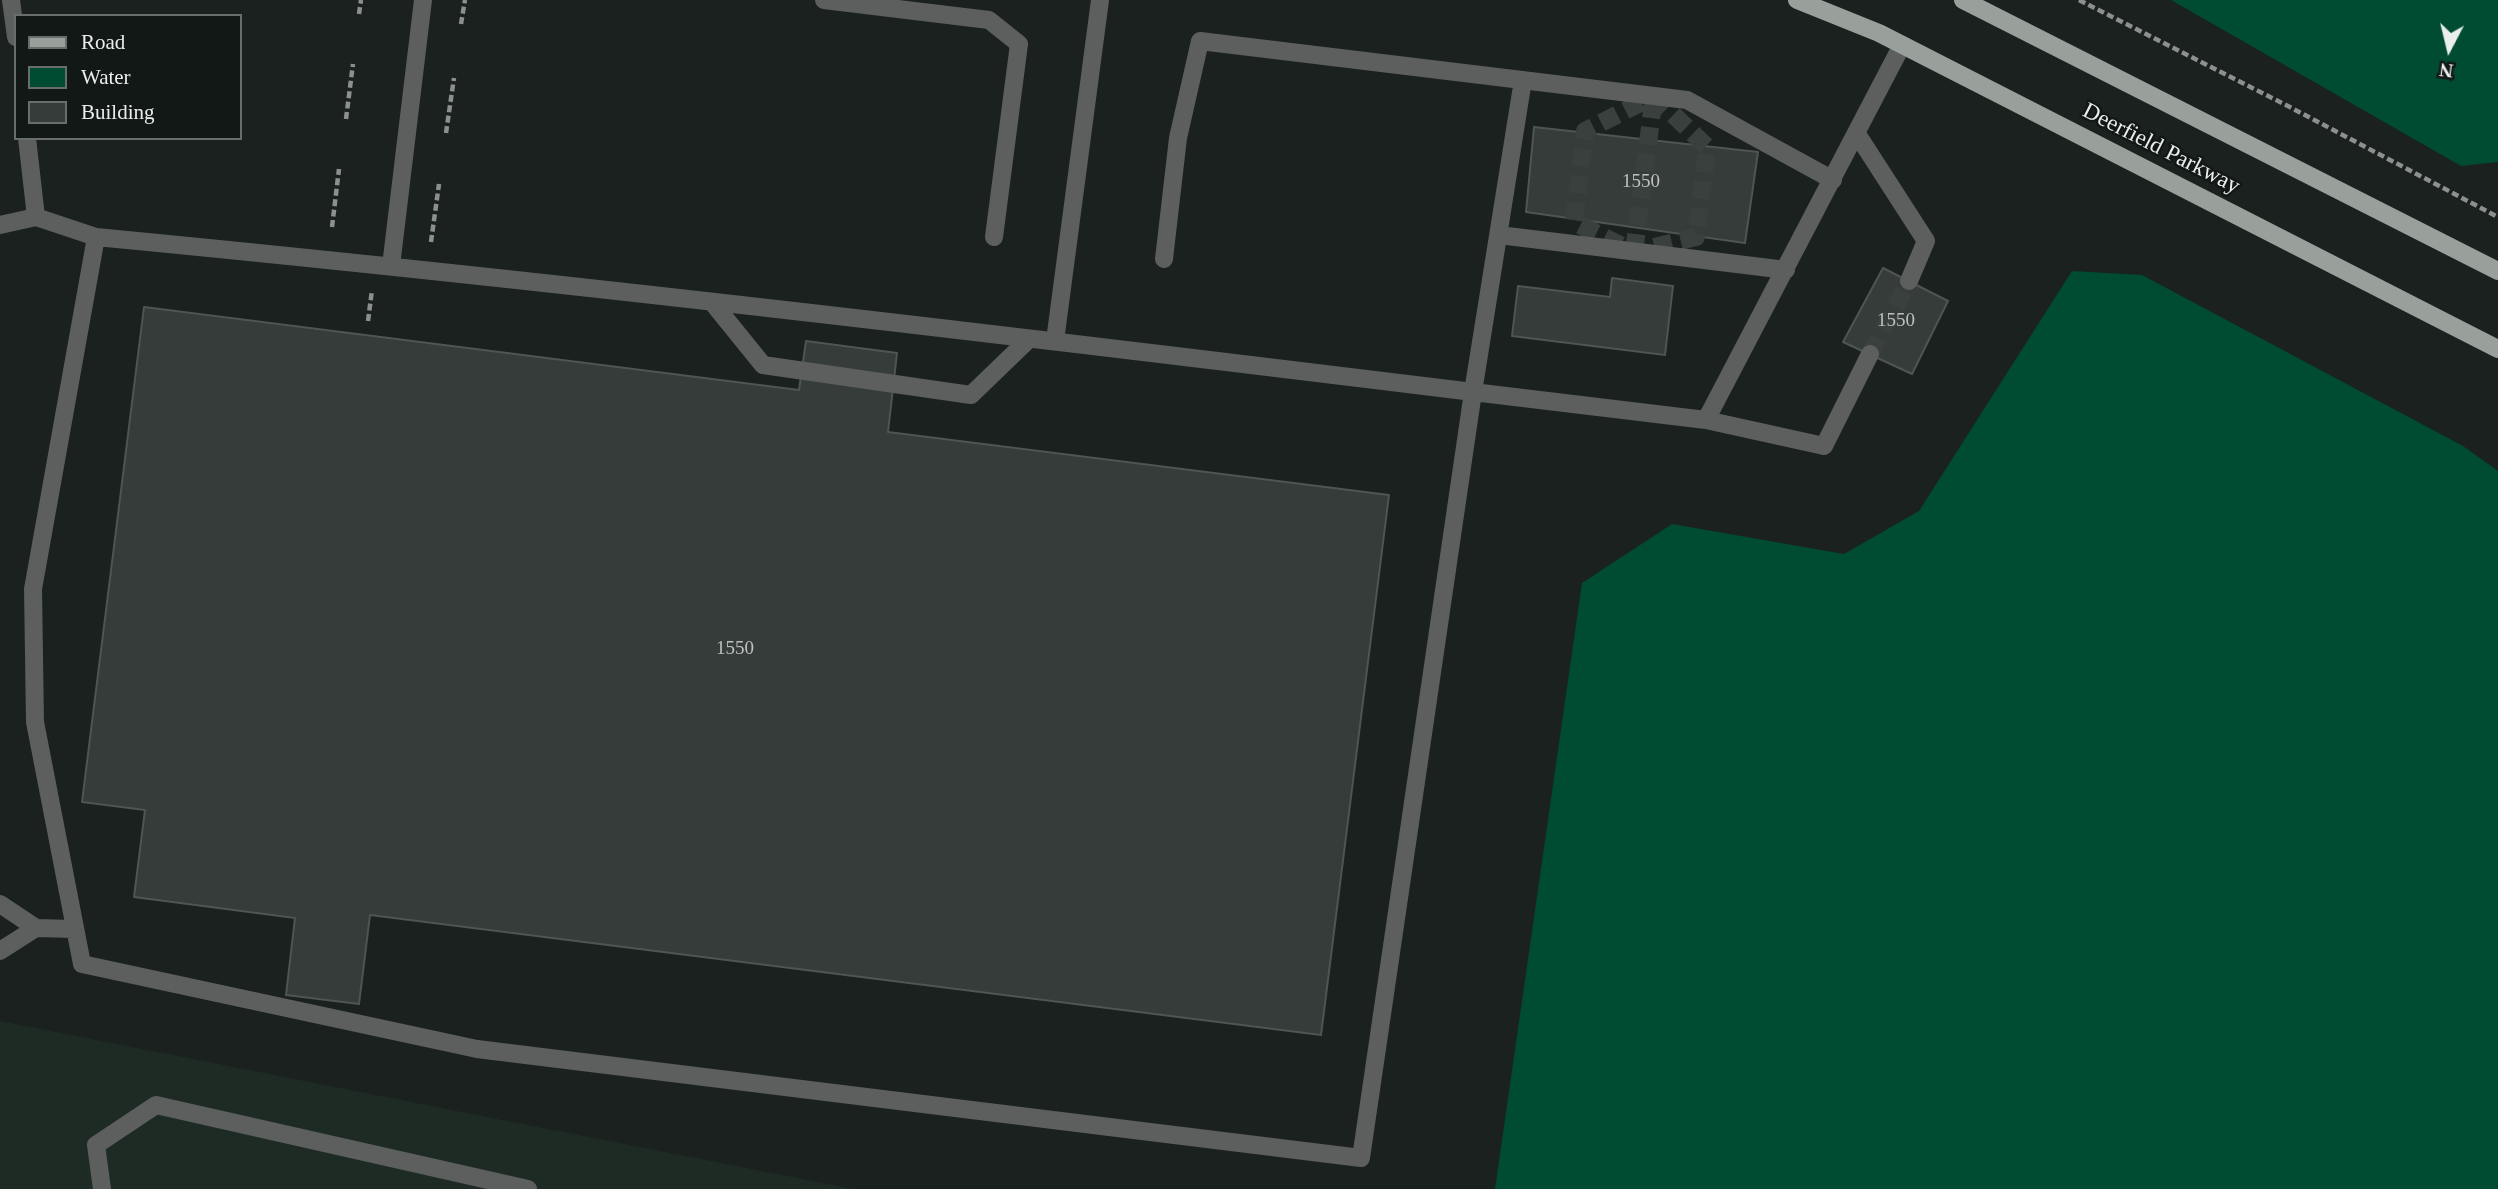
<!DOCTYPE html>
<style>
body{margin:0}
#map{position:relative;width:2498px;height:1189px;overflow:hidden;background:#1b211e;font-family:"Times New Roman",serif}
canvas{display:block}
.legend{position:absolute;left:14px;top:14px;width:228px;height:126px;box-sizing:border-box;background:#121815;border:2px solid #686e6b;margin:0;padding:9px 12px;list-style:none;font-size:21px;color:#eaeeec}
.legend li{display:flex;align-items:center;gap:14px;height:35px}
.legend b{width:35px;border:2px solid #686e6b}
.north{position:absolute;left:2414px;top:14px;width:70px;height:70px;-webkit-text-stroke:5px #121815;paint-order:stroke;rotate:187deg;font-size:19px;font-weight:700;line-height:28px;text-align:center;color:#eaeeec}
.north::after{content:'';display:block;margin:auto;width:24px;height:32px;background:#eaeeec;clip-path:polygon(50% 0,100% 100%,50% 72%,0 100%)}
</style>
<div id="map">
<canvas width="2498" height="1189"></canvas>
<ul class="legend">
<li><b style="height:9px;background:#99a09c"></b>Road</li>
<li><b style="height:19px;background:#004c33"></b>Water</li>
<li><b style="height:19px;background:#363c39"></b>Building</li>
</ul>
<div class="north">N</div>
</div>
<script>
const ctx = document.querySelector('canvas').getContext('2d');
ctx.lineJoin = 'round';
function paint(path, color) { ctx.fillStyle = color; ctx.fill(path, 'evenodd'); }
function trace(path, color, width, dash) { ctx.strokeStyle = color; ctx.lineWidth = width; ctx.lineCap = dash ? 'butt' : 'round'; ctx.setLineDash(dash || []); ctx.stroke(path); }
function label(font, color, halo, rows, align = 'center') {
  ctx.font = font + ' "Times New Roman",serif'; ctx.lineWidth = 5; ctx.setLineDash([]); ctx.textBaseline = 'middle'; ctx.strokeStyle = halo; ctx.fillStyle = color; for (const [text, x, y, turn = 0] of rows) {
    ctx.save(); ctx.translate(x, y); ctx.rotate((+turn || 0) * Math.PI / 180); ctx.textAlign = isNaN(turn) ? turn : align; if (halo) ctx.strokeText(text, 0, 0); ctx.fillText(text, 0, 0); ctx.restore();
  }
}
paint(new Path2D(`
 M0,1021L853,1189H0Z`), '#1e2b25');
paint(new Path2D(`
 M2171,0H2498V162L2461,166Z
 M2072,271L2142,275L2463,446L2498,471V1189H1495L1582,583L1672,524L1844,554L1919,511Z`), '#004c33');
const building = new Path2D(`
 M1534,127L1758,152L1745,243L1526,212Z
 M1883,268L1948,301L1912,374L1843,342Z
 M1612,278L1673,286L1665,355L1512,336L1518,286L1610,297Z
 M144,307L799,390L806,341L897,353L888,432L1389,495L1321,1035L370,915L359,1004L286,995L295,918L134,897L145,810L82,802Z`);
paint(building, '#363c39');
trace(building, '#4e5552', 2);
trace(new Path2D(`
 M1654,96L1707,147L1696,237L1634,252L1574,222L1585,131Z
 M1634,252L1654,96
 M1870,354L1909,281`), '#3a403d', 18, [18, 9]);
trace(new Path2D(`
 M2079,0L2286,105L2498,217
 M359,14L361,0
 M461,24L465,0
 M346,119L353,64
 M446,133L454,78
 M332,227L339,169
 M431,242L439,184
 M368,321L372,290`), '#8c908e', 4.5, [7, 3.5]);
trace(new Path2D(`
 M11,0L16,37
 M824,0L989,20L1019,44L994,237
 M1523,80L1473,392L1706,420L1902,45
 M1857,134L1926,241L1909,281
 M27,138L36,217L96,237
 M0,225L36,217
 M1499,235L1786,270
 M96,237C556,281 1015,336 1473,392L1361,1158L477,1049L82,964L35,722L33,589Z
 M1164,259L1178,138L1200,41L1687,100L1833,180
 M391,266L423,0
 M712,302L763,365L971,395L1029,339
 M1055,341L1100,0
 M1706,420L1824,446L1870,354
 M0,904L36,928L74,929
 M0,951L36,928
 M102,1189L96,1145L156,1105L528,1189`), '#5c5f5e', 18);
trace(new Path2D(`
 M1797,0L1879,33L2498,349
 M1963,0L2498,271`), '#99a09c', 18);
label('19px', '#bdc2bf', null, [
 ["1550",1641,182],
 ["1550",1896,321],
 ["1550",735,649]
]);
label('23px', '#eaeeec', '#121815', [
 ["Deerfield Parkway",2161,149,27]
]);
</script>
